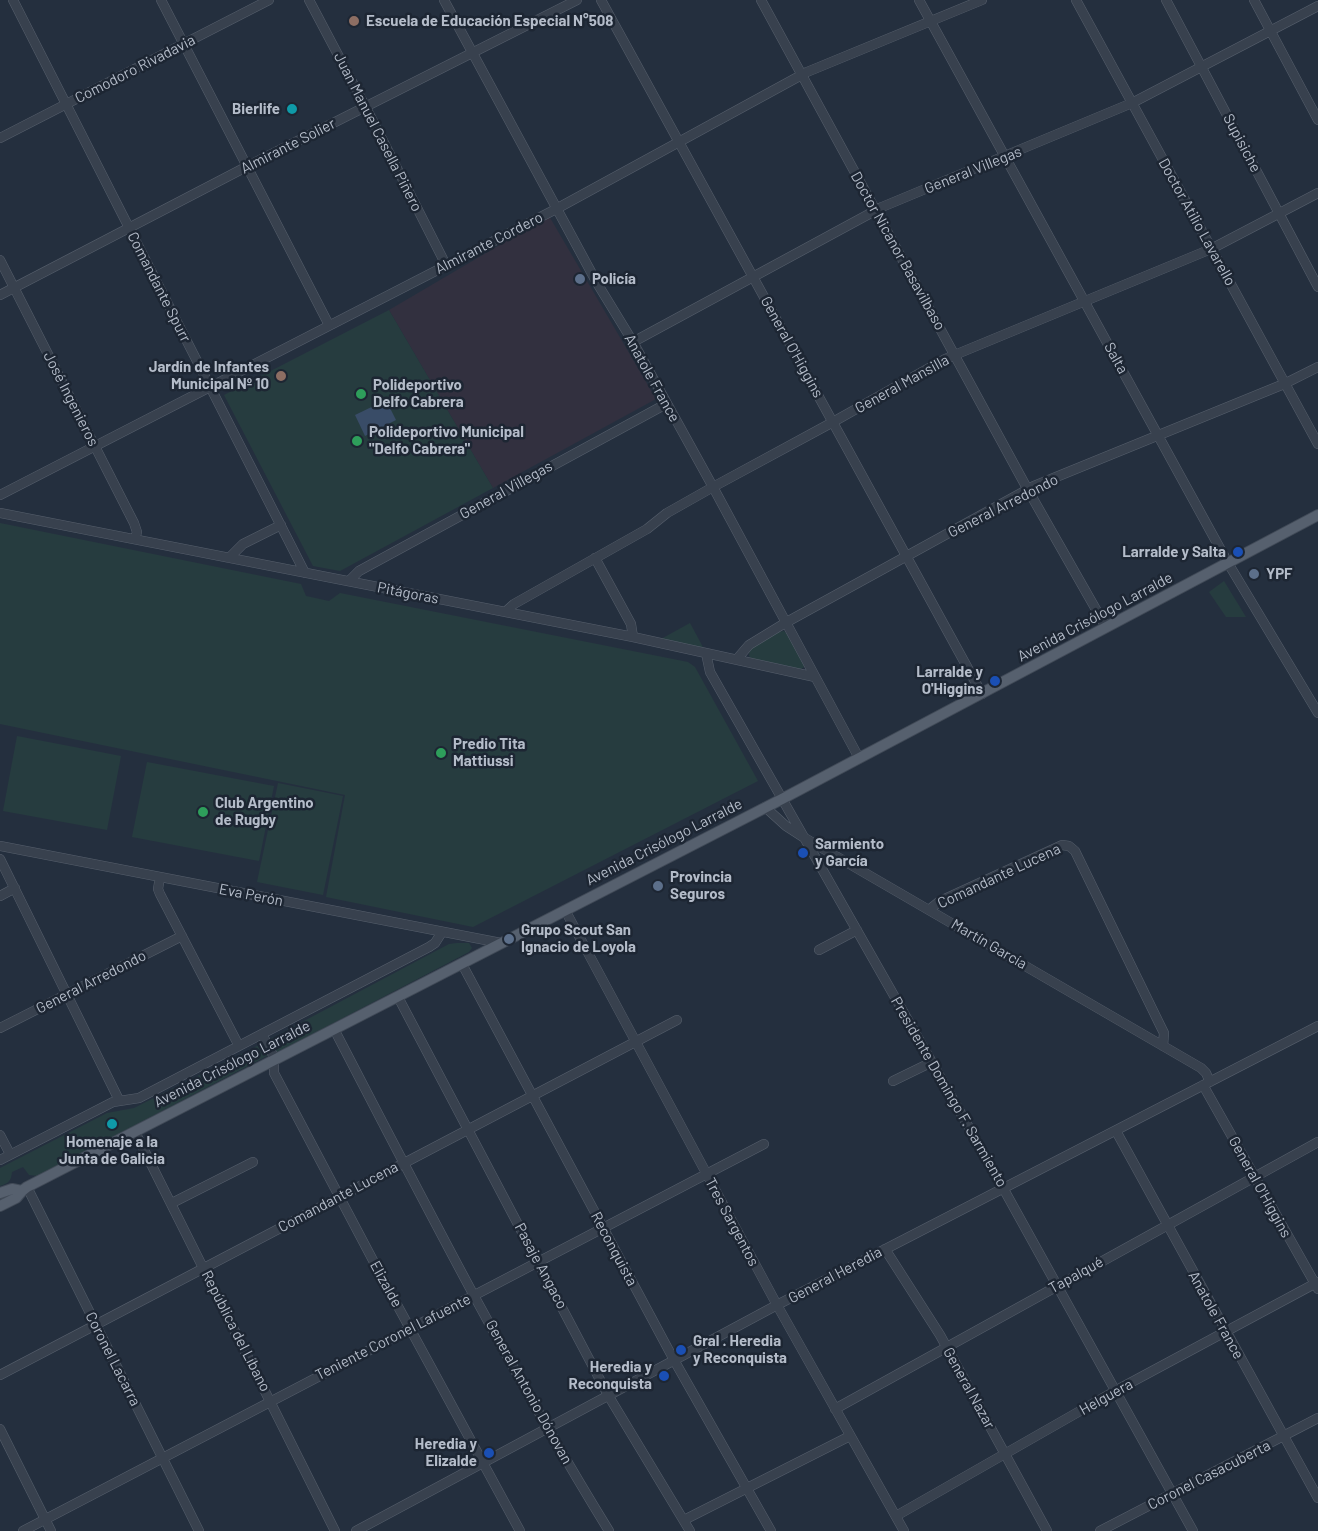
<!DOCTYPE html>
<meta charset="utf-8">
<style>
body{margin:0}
canvas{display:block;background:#242f3e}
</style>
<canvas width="1318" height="1531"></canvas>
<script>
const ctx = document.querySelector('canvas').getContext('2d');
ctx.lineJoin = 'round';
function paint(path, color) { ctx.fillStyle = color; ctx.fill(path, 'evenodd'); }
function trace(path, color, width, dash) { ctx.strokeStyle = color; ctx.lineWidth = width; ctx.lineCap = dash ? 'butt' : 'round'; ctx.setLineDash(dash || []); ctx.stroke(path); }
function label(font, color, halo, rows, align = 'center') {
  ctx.font = font + ' Barlow,sans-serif'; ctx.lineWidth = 5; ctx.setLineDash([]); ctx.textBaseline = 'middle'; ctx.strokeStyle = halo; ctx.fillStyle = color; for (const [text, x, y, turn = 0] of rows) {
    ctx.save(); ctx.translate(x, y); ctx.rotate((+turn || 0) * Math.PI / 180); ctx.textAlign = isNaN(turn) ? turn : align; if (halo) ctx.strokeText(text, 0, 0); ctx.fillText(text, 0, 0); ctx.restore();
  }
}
paint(new Path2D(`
 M549,216L656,399L493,488L389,310Z`), '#32303f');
paint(new Path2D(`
 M389,310L493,488L340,571L313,566L224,395Z
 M0,523L301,584L306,596L329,601L340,593L688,662L695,667L758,781L473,927L326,897L345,795L0,724Z
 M1224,581L1246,617H1226L1209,592Z
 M690,623L704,649L661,639Z
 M784,631L787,634L804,664V667L801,669L751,658L749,656L750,648L779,632Z
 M17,736L121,756L107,830L3,811Z
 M147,762L274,786L259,861L132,837Z
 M278,783L343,796L323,895L257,882Z
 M457,943H469L472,948L469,952L278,1052L275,1050L270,1039L449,944Z
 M263,1043L269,1053L267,1056L38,1176L29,1175L23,1167L12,1172C11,1181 9,1183 0,1186V1168L107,1113L134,1108Z`), '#263c3f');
paint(new Path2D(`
 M386,400L396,420L365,436L355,415Z`), '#394c67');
const minor = new Path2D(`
 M13,0L305,573
 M161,0L329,325
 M309,0L374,123L446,265
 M444,0L597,283L633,342L713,487L859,758
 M601,0L982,694
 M761,0L1028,490L1106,627
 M919,0L1228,563L1318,713
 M1076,0L1318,444
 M1166,0L1318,287
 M1254,0L1318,120
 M0,138L269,0
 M0,260L134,523L137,532L135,539
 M0,295L246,167L577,0
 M633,342L882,207L1132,103L1318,6
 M0,495L558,208L807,72L982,0
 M0,513L633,637L815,677
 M229,558L243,544L281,525
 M595,558L631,624L633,637
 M349,581L359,571L666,404
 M505,612L514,604L647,529L667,513L713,487L833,422L945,359L1211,249L1318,193
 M706,653L710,672L992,1168L1193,1531
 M737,659L749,645L785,623L1034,486L1284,384L1318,367
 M765,807L786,826L803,837L1201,1068L1206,1073L1210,1082
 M0,846L501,943
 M0,859L119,1100
 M160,877L158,889L160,894L239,1046
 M0,896L15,888
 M930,909L940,901L1062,845L1069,846L1075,851L1160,1025L1164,1033L1163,1046
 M565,910L777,1305L904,1531
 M819,950L857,930
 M462,964L674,1360L771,1531
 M398,997L608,1395L690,1531
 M0,1028L182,936
 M334,1029C422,1198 509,1369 609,1531
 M262,1034L274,1057V1073L376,1266L520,1531
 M893,1081L932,1062
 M1203,1085L1318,1289
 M1116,1131L1318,1498
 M135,1132L335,1531
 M0,1135L10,1154
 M0,1160L113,1102L139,1098L429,947L435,943L442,932
 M27,1187L199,1531
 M172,1203L253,1162
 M885,1249L940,1335L1047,1531
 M0,1375L677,1020
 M835,1409L1318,1142
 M0,1429L51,1531
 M896,1516L1115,1391L1318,1282
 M684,1520L850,1436
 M23,1531L764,1144
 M356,1531L777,1305L1318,1026
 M1100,1531L1318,1418`);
const major = new Path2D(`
 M0,1193L12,1189L22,1191
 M0,1206L16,1198L22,1191L27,1187L782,799L1318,515`);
trace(minor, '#565f6c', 10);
trace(major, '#414a57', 12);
trace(minor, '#38414e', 9);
trace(major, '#56606e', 10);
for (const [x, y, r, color] of [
 [354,21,6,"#8d6e63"],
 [292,109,6,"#0f9aa8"],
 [580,279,6,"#5c6f8a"],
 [281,376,6,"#8d6e63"],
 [361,394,6,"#2e9e5b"],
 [357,441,6,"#2e9e5b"],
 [1238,552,6,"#1a4fb4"],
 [1254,574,6,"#5c6f8a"],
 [995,681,6,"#1a4fb4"],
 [441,753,6,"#2e9e5b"],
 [203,812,6,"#2e9e5b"],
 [803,853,6,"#1a4fb4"],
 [658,886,6,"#5c6f8a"],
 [509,939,6,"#5c6f8a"],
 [112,1124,6,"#0f9aa8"],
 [681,1350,6,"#1a4fb4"],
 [664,1376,6,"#1a4fb4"],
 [489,1453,6,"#1a4fb4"]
]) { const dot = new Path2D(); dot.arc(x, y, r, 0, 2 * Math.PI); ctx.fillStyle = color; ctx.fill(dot); trace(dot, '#1d2633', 2); }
label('bold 15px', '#b4bcc9', '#1d2633', [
 ["Escuela de Educación Especial N°508",366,21],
 ["Bierlife",280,109,"right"],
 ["Policía",592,279],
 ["Jardín de Infantes",269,367,"right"],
 ["Municipal Nº 10",269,384,"right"],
 ["Polideportivo",373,385],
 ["Delfo Cabrera",373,402],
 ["Polideportivo Municipal",369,432],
 ["\"Delfo Cabrera\"",369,449],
 ["Larralde y Salta",1226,552,"right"],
 ["YPF",1266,574],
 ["Larralde y",983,672,"right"],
 ["O'Higgins",983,689,"right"],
 ["Predio Tita",453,744],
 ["Mattiussi",453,761],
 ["Club Argentino",215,803],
 ["de Rugby",215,820],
 ["Sarmiento",815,844],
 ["y García",815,861],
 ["Provincia",670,877],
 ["Seguros",670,894],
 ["Grupo Scout San",521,930],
 ["Ignacio de Loyola",521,947],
 ["Homenaje a la",112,1142,"center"],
 ["Junta de Galicia",112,1159,"center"],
 ["Gral . Heredia",693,1341],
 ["y Reconquista",693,1358],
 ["Heredia y",652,1367,"right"],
 ["Reconquista",652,1384,"right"],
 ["Heredia y",477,1444,"right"],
 ["Elizalde",477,1461,"right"]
], 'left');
label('15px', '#b4bcc9', '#1d2633', [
 ["Comodoro Rivadavia",135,69,-27],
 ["Juan Manuel Casella Piñero",378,132,63],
 ["Supisiche",1242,143,62],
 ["Almirante Solier",288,146,-27],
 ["General Villegas",973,170,-22],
 ["Doctor Atilio Lavarello",1197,222,61],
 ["Almirante Cordero",489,243,-27],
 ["Doctor Nicanor Basavilbaso",898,251,61],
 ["Comandante Spurr",159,287,63],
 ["General O'Higgins",792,347,61],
 ["Salta",1116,358,61],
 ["Anatole France",652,378,61],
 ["General Mansilla",902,384,-29],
 ["José Ingenieros",71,399,63],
 ["General Villegas",506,490,-29],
 ["General Arredondo",1003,506,-27],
 ["Pitágoras",408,593,11],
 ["Avenida Crisólogo Larralde",1095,617,-28],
 ["Avenida Crisólogo Larralde",664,842,-27],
 ["Comandante Lucena",999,876,-25],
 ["Eva Perón",251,895,11],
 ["Martín García",989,944,30],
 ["General Arredondo",91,982,-27],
 ["Avenida Crisólogo Larralde",232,1064,-27],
 ["Presidente Domingo F. Sarmiento",949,1092,60],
 ["General O'Higgins",1260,1187,61],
 ["Comandante Lucena",338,1197,-28],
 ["Tres Sargentos",732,1222,62],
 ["Reconquista",614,1249,62],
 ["Pasaje Angaco",541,1266,62],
 ["General Heredia",835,1275,-28],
 ["Tapalqué",1076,1275,-29],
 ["Elizalde",386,1284,61],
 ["Anatole France",1216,1315,61],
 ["República del Líbano",236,1331,63],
 ["Teniente Coronel Lafuente",393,1337,-27],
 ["Coronel Lacarra",113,1359,63],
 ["General Nazar",969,1388,61],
 ["General Antonio Dónovan",529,1392,61],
 ["Helguera",1106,1397,-29],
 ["Coronel Casacuberta",1209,1475,-27]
]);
</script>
